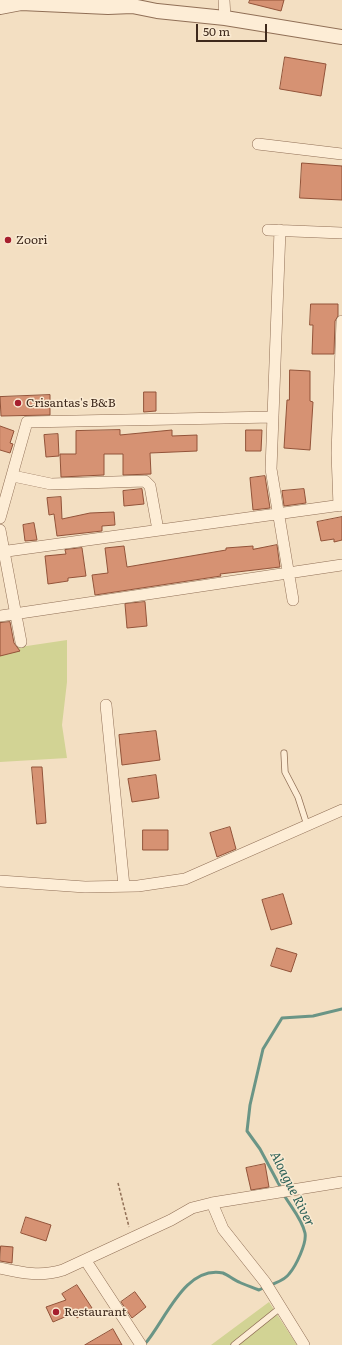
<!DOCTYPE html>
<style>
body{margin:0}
#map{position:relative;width:342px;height:1345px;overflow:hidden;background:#f3dfc2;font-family:Literata,serif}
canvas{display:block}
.scale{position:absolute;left:196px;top:24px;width:71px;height:18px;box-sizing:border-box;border:2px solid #3e291c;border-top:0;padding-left:5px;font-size:12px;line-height:14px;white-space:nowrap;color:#3e291c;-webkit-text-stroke:3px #faead2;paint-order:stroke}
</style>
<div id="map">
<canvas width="342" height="1345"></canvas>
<div class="scale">50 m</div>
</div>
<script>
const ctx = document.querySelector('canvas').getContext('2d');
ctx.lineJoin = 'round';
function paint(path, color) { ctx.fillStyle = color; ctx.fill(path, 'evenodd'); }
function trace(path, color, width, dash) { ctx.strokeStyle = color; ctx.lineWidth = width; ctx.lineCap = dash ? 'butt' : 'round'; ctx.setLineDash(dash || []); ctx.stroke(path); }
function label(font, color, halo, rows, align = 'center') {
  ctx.font = font + ' Literata,serif'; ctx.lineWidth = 3; ctx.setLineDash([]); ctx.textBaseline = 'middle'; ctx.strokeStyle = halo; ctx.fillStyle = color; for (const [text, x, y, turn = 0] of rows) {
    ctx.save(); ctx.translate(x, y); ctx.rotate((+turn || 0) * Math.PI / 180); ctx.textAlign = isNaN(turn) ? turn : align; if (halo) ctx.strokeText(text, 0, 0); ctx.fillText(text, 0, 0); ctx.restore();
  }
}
paint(new Path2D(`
 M67,640V682L62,725L67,758L0,762V650Z
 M269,1302L297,1345H211Z`), '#d2d394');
trace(new Path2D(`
 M282,1190L260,1149L247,1131L250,1105L263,1049L282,1018L313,1016L342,1009
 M271,1285C277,1282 285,1280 289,1274C296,1266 307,1243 305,1233C302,1219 291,1207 284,1195
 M144,1345C165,1322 184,1265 223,1273C228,1275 234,1280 239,1282C245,1285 252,1287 259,1290L265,1287`), '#6a9586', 3);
const building = new Path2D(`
 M250,0H284L281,11L249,3Z
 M285,57L326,64L321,96L280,89Z
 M302,163L342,166V200L300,198Z
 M311,304H338V316L335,321L334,354H312L313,325H310Z
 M290,370L310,371V401L313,402L310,450L284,448L287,400H289Z
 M144,392H156V411L144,412Z
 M50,395V415L1,416L0,397Z
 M0,426L14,431L10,443L13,444L10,453L0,450Z
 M120,430V435L172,430V436L197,435V451L150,453L151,474L123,475V454H104V475L61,477L60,454H76V431Z
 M246,430H262L261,451H246Z
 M58,434L59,456L46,457L44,435Z
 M265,476L270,508L253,510L250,478Z
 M142,489L144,504L124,506L123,491Z
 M304,489L306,503L284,506L282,491Z
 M61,497L62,519L90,513L114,512L115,525L102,526V531L57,536L54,514L49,515L47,498Z
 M342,517V540L334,542V539L321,541L317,522Z
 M34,523L37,540L25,541L23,525Z
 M277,545L280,567L220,574L221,576L95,595L92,575L108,573L105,548L124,546L127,567L226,550V548L253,546V549Z
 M82,548L86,576L68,578V581L48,584L45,556L66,554L65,550Z
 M145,602L147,626L127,628L125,604Z
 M10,622L14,643L20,651L0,656V623Z
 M156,731L160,760L122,765L119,735Z
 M32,767H42L46,823L37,824Z
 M156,775L159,798L132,802L128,779Z
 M230,827L236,849L217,857L210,833Z
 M143,830H168V850H143Z
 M283,894L292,924L271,930L262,900Z
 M277,948L297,954L291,972L271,966Z
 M265,1164L269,1187L251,1190L246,1168Z
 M26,1217L51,1225L46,1241L21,1233Z
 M1,1246L13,1247L12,1263L0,1261Z
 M77,1285L92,1308L77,1318L74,1313L53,1322L46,1307L66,1300L62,1294Z
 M135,1292L146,1307L132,1318L121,1302Z
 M113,1329L122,1345H85Z`);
paint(building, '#d69273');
trace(building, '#925339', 1);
const service = new Path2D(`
 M284,753L285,772L298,797L307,825
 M234,1345L280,1308`);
const minor = new Path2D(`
 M224,0L225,18
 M258,144L342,154
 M268,230L342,233
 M280,230L271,469L293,600
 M13,476L51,484L145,481L150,486L158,530
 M339,506L337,453L342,321
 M0,518L27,422L273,417
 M0,530L21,642
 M0,552L342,505
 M0,616L342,565
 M106,705L124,886
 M0,881L85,887L138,886L185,879L342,810
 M212,1203L342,1182
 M86,1261L141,1345
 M0,1268C23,1273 41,1277 63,1270L171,1220L192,1208L212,1203L223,1229L265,1282L304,1345`);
const tertiary = new Path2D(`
 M0,7L21,3L108,7L132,6L157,11L225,18L342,37`);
trace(service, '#906f56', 7);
trace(minor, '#906f56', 12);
trace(tertiary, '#906f56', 16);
trace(new Path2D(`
 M118,1183L129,1227`), '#906f56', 1.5, [3, 2]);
trace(service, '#fdedd6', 5.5);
trace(minor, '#fdedd6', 11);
trace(tertiary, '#fdedd6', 14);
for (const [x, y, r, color] of [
 [8,240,4,"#a61f2e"],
 [18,403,4,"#a61f2e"],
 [56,1312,4,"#a61f2e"]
]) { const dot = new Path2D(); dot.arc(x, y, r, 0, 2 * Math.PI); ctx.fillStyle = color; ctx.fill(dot); trace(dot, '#faead2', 1.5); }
label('12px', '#3e291c', '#faead2', [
 ["Zoori",16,240],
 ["Crisantas's B&B",26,403],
 ["Restaurant",64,1312]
], 'left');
label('italic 13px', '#2a5f56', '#faead2', [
 ["Aloague River",292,1189,63]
]);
</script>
